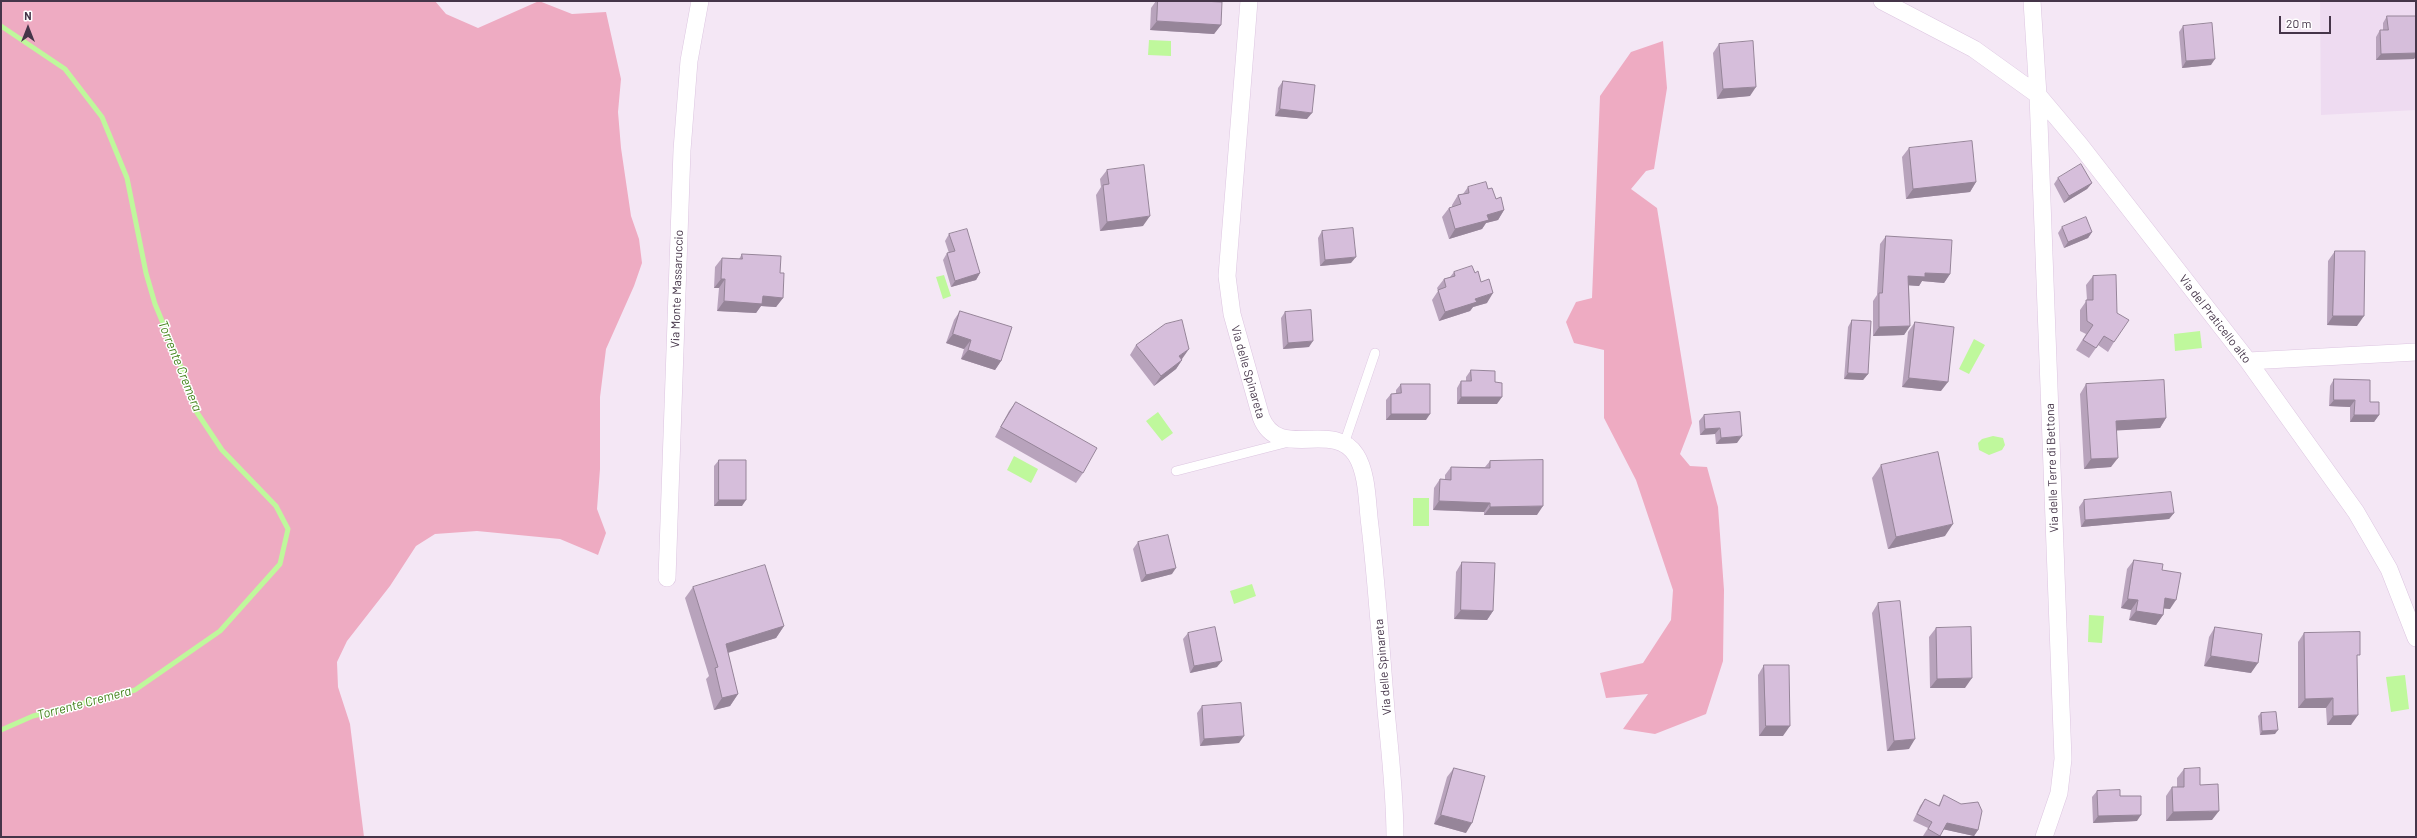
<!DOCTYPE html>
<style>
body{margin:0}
#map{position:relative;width:2417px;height:838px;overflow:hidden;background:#f4e7f5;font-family:Barlow,sans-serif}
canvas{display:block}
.frame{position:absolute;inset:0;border:2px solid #453549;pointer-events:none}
.north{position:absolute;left:8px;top:8px;width:40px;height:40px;-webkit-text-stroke:3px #fff;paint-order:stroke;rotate:0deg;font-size:11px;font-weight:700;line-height:16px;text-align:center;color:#453549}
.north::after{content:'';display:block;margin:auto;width:14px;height:18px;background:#453549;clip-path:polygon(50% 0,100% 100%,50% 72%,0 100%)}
.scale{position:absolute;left:2279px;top:16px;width:52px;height:18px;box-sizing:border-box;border:2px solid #453549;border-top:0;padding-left:5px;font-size:12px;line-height:14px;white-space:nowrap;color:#453549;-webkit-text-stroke:3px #fff;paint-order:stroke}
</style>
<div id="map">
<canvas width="2417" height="838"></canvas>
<div class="frame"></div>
<div class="north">N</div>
<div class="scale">20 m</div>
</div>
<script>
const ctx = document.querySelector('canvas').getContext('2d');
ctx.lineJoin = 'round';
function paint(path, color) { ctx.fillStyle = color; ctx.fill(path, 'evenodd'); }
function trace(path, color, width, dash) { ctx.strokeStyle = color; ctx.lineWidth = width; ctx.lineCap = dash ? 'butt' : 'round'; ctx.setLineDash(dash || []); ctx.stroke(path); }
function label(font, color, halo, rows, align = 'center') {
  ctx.font = font + ' Barlow,sans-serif'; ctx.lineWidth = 3; ctx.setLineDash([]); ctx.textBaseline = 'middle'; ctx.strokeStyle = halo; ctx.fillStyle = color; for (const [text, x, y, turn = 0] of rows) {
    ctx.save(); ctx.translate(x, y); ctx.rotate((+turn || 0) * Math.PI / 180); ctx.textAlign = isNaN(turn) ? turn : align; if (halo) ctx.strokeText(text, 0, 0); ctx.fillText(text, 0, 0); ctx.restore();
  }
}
paint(new Path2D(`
 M2320,1H2416V110L2321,115Z`), '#eedbf1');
paint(new Path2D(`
 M1,1H435L446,14L478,28L539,1L572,14L606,12L621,79L618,112L621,148L631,216L639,239L642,263L634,286L606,349L600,397V469L597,509L606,533L598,555L560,539L477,531L435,534L416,546L390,586L347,641L337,662L338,687L350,724L364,837H1Z
 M1663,41L1667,88L1654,169L1646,171L1631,189L1657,208L1692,423L1680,454L1690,466L1707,467L1718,507L1724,590L1723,661L1706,714L1655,734L1623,729L1648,694L1606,698L1600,673L1643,663L1671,620L1673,590L1636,480L1604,418V350L1574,343L1566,322L1576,302L1592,298L1600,96L1631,52Z`), '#eeabc2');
paint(new Path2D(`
 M1149,40L1171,41V56L1148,55Z
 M944,275L951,296L943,299L936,277Z
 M2200,331L2202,348L2175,351L2174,334Z
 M1974,339L1985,345L1969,374L1959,369Z
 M1158,412L1173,433L1162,441L1146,421Z
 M1993,436L2003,438L2005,445L2002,450L1989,455L1979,450L1978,443L1982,439Z
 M1014,456L1038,469L1031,483L1007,470Z
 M1413,498H1429V526H1413Z
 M1252,584L1256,596L1234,604L1230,591Z
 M2089,615L2104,616L2102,643L2088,642Z
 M2405,675L2409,709L2391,712L2386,677Z`), '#bff89c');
trace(new Path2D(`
 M1,26L65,69L102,117L127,178L146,273L155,304L182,369L196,411L222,450L276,506L288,529L280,564L220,631L135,690L33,716L1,730`), '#bff89c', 5);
const lane = new Path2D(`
 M1344,444L1375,353
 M1176,471L1289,442`);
const street = new Path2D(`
 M1249,1L1227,276L1232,314L1261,417C1278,462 1333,419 1356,455C1368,474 1367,505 1370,526C1377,587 1381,649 1386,710C1390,752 1395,795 1395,837
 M1882,1L1974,49L2038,95L2063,759L2059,793L2044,837
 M2032,1L2038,95L2080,145L2248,361L2356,512L2389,569L2416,638
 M2248,361L2416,352
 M667,578L682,150L689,61L700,1`);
trace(lane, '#dcc5e0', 10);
trace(street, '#dcc5e0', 18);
trace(lane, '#fff', 9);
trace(street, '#fff', 17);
paint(new Path2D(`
 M1156,1H1201L1221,25L1214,34L1150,30L1151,8Z
 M2387,16L2414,59L2376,60V37L2380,30H2383V23Z
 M2183,26L2211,65L2182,68L2179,32Z
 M1719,44L1750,96L1717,99L1713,53Z
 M1283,81L1307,119L1275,116L1278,88Z
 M1909,148L1976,182L1970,192L1906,199L1902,157Z
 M1107,170L1143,226L1100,231L1096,195L1101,187L1100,179Z
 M2058,178L2092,183L2087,189L2064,203L2054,184Z
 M1468,187L1488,189L1504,210L1498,220L1486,223L1482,229L1449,239L1442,217L1449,208L1452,207V205L1458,195L1463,194Z
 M2062,227L2092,232L2088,238L2064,248L2058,233Z
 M1322,231L1351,263L1320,266L1318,238Z
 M949,234L980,273L976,280L951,287L943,260L947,253H949L945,241Z
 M1886,236L1950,274L1944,283L1922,281L1919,286L1909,285L1910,326L1904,335L1873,336V301L1877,295L1880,244Z
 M2335,251L2357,326L2327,325L2328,261Z
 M742,254L780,273L783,298L776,307L761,306L756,313L717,311L719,288H714L715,267L722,258L739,259Z
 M1454,272L1475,273L1487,303L1473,307L1470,311L1439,321L1432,300L1438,291L1437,288L1444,279L1450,277Z
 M2093,276L2114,342L2108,352L2098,345L2089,358L2076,350L2086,334L2080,331V310L2087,300L2086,285Z
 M960,311L1001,361L995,370L961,359L964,349L946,343L954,320Z
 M1285,312L1309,347L1283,349L1281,318Z
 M1852,320L1868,374L1863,380L1844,379L1848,327Z
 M1915,322L1941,391L1902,387L1908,332Z
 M1136,345L1182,359V360L1176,369L1154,386L1130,355Z
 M1471,370L1495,382L1497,404H1457V388L1461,381H1466V377Z
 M2334,379L2370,402L2379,415L2374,422H2350V407L2329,406L2330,386Z
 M1401,384L1426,420H1386V400L1391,394H1396V390Z
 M2086,384L2166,418L2160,428L2116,430L2111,467L2084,469L2080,394Z
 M1016,402L1083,473L1076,483L995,437L1009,411Z
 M1704,415L1737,443L1716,444L1715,434L1700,435L1699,421Z
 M719,460L742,506H714V466Z
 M1490,461L1537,515H1484V512L1433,510L1434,488L1440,479L1445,480V475L1451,467H1485Z
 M1881,465L1945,536L1888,549L1872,478Z
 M2084,500L2174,513L2169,519L2081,527L2079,507Z
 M1138,542L1172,574L1141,582L1133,549Z
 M2134,560L2162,570L2170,609L2164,608L2163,615L2156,625L2129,620L2131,610L2121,608L2127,569Z
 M1462,562L1493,611L1487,620L1454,619L1456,572Z
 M693,587L784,626L776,638L728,653L738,694L730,706L714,710L706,679L709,676L685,598Z
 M1878,603L1909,749L1887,751L1872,613Z
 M2215,627L2251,673L2204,666L2209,637Z
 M1936,628L1965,688H1930L1929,637Z
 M1188,633L1217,667L1190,673L1183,639Z
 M2304,633L2357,659L2351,725H2327L2326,708H2298V642Z
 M1764,665L1783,736H1759L1758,675Z
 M1202,706L1239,743L1200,746L1197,713Z
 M2261,713L2275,734L2260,735L2258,716Z
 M1454,768L1466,833L1434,824L1447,777Z
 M2184,769L2200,785L2212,820L2166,821V796L2172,787H2177V778Z
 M2097,791L2120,796L2137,821L2093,823L2092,797Z
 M1944,795L1978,830L1974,836L1943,829L1939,837H1926L1923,836L1928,828L1913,821L1920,806L1925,799L1938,806Z`), '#b8a3bc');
paint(new Path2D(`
 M1157,21L1221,25L1214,34L1150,30Z
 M2416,53V57L2414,59L2376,60L2381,54Z
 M2215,59L2211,65L2182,68L2186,61Z
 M1756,87L1750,96L1717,99L1723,89Z
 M1280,109L1312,113L1307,119L1275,116Z
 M1976,182L1970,192L1906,199L1913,189Z
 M2092,183L2087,189L2064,203L2069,196Z
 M1504,210L1498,220L1486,223L1482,229L1449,239L1455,229L1487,215Z
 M1150,216L1143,226L1100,231L1107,222Z
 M2092,232L2088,238L2064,248L2068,242Z
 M1356,257L1351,263L1320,266L1325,260Z
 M980,273L976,280L951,287L955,281Z
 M1925,273L1950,274L1944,283L1922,281L1919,286L1902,285L1908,276Z
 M721,279H725L719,288H714Z
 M1493,293L1487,303L1473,307L1470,311L1439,321L1445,312L1475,299Z
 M763,296L783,298L776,307L761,306L756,313L717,311L724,301Z
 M2333,316H2364L2357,326L2327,325Z
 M1910,326L1904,335L1873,336L1879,327Z
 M953,334L971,340L964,349L946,343Z
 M1313,341L1309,347L1283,349L1288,343Z
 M1189,349L1182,359L1173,366L1179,356Z
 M968,350L1001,361L995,370L961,359Z
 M1182,360L1176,369L1154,386L1161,376Z
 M1848,373L1868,374L1863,380L1844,379Z
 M1909,378L1948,382L1941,391L1902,387Z
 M1461,397H1502L1497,404H1457Z
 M2334,400H2355L2350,407L2329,406Z
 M1391,414H1430L1426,420H1386Z
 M2354,415H2379L2374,422H2350Z
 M2166,418L2160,428L2109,431L2116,421Z
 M1720,428L1715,434L1700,435L1705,429Z
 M1742,436L1737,443L1716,444L1721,438Z
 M2118,458L2111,467L2084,469L2091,459Z
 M719,500H746L742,506H714Z
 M1439,501L1490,503L1484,512L1433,510Z
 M1543,506L1537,515H1484L1490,507Z
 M2174,513L2169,519L2081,527L2085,520Z
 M1953,524L1945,536L1888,549L1896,537Z
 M1176,568L1172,574L1141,582L1146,575Z
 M2165,598L2176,600L2170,609L2159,608Z
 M2128,599L2138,600L2131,610L2121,608Z
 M1461,610L1493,611L1487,620L1454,619Z
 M2136,611L2163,615L2156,625L2129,620Z
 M784,626L776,638L717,656L726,644Z
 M2211,656L2258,663L2251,673L2204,666Z
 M1222,661L1217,667L1190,673L1194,666Z
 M1972,678L1965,688H1930L1937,679Z
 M738,694L730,706L714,710L722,698Z
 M2333,698L2326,708H2298L2305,699Z
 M2358,715L2351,725H2327L2333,716Z
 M1766,726H1790L1783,736H1759Z
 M2278,730L2275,734L2260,735L2262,731Z
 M1244,736L1239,743L1200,746L1204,739Z
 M1915,739L1909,749L1887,751L1894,741Z
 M2219,811L2212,820L2166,821L2173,812Z
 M1441,815L1472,823L1466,833L1434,824Z
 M2141,815L2137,821L2093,823L2098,816Z
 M1947,823L1978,830L1974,836L1942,829Z`), '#968599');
const building = new Path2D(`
 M1158,1H1201L1222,2L1221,25L1157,21Z
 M2387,16H2416V53L2381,54L2380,30H2388Z
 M2212,23L2215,59L2186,61L2183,26Z
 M1753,41L1756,87L1723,89L1719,44Z
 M1283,81L1315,85L1312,113L1280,109Z
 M1972,141L1976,182L1913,189L1909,148Z
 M2081,164L2092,183L2069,196L2058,178Z
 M1144,165L1150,216L1107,222L1103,185L1109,184L1107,170Z
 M1486,182L1488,189L1492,188L1496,199L1501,197L1504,210L1487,215L1489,220L1455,229L1449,208L1461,204L1458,195L1469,193L1468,187Z
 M2086,217L2092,232L2068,242L2062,227Z
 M1353,228L1356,257L1325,260L1322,231Z
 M967,229L980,273L955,281L947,253L955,251L949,234Z
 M1886,236L1952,240L1950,274L1925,273V277L1908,276L1910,326L1879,327V293H1882Z
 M2335,251H2365L2364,316H2333Z
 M742,254L781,256L780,273H784L783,298L763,296L762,304L724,301L725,279H721L722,258L742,259Z
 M1472,266L1475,273L1478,271L1481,282L1489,279L1493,293L1475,299L1477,302L1445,312L1438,290L1446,287L1444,279L1455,276L1454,272Z
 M2116,275L2117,313L2129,320L2114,342L2104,336L2096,348L2083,340L2093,325L2087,321L2086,300H2093V276Z
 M1311,310L1313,341L1288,343L1285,312Z
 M960,311L1012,327L1001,361L968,350L971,340L953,334Z
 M1182,320L1189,349L1179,356L1182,360L1161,376L1136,345L1165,324Z
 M1852,320L1871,321L1868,374L1848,373Z
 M1915,322L1954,327L1948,382L1909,378Z
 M1471,370L1495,371V382L1502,383V397H1461V381H1471Z
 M2334,379L2370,380V402H2379V415H2354L2355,400H2334Z
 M2164,380L2166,418L2116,421L2118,458L2091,459L2086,384Z
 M1401,384H1430V414H1391V394L1401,393Z
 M1016,402L1097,448L1083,473L1001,427Z
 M1740,412L1742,436L1721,438L1720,428L1705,429L1704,415Z
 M1938,452L1953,524L1896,537L1881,465Z
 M719,460H746V500H719Z
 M1543,460V506L1490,507V503L1439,501L1440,479L1451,480V467L1490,468V461Z
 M2171,492L2174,513L2085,520L2084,500Z
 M1168,535L1176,568L1146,575L1138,542Z
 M2134,560L2163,564L2162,570L2181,573L2176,600L2165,598L2163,615L2136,611L2138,600L2128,599Z
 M1462,562L1495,563L1493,611L1461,610Z
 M765,565L784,626L726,644L738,694L722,698L715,668L718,667L693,587Z
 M1900,601L1915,739L1894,741L1878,603Z
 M1215,627L1222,661L1194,666L1188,633Z
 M1971,627L1972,678L1937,679L1936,628Z
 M2215,627L2262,634L2258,663L2211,656Z
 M2360,632V655H2357L2358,715L2333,716V698L2305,699L2304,633Z
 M1764,665H1789L1790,726H1766Z
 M1241,703L1244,736L1204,739L1202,706Z
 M2276,712L2278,730L2262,731L2261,713Z
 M1454,768L1485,776L1472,823L1441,815Z
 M2200,768V785L2218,784L2219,811L2173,812L2172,787H2184V769Z
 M2120,790V796H2141V815L2098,816L2097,791Z
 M1944,795L1961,804L1978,802L1982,811L1978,830L1947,823L1940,836L1928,829L1932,822L1917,814L1925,799L1939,806Z`);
paint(building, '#d6bedb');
trace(building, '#968599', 1);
label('12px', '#453549', '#fff', [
 ["Via Monte Massaruccio",677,289,-88],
 ["Via del Praticello alto",2215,319,52],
 ["Via delle Spinareta",1248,372,74],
 ["Via delle Terre di Bettona",2052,468,-92],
 ["Via delle Spinareta",1383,667,-95]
]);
label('italic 13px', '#42831b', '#fff', [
 ["Torrente Cremera",180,366,68],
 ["Torrente Cremera",84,703,-15]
]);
</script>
